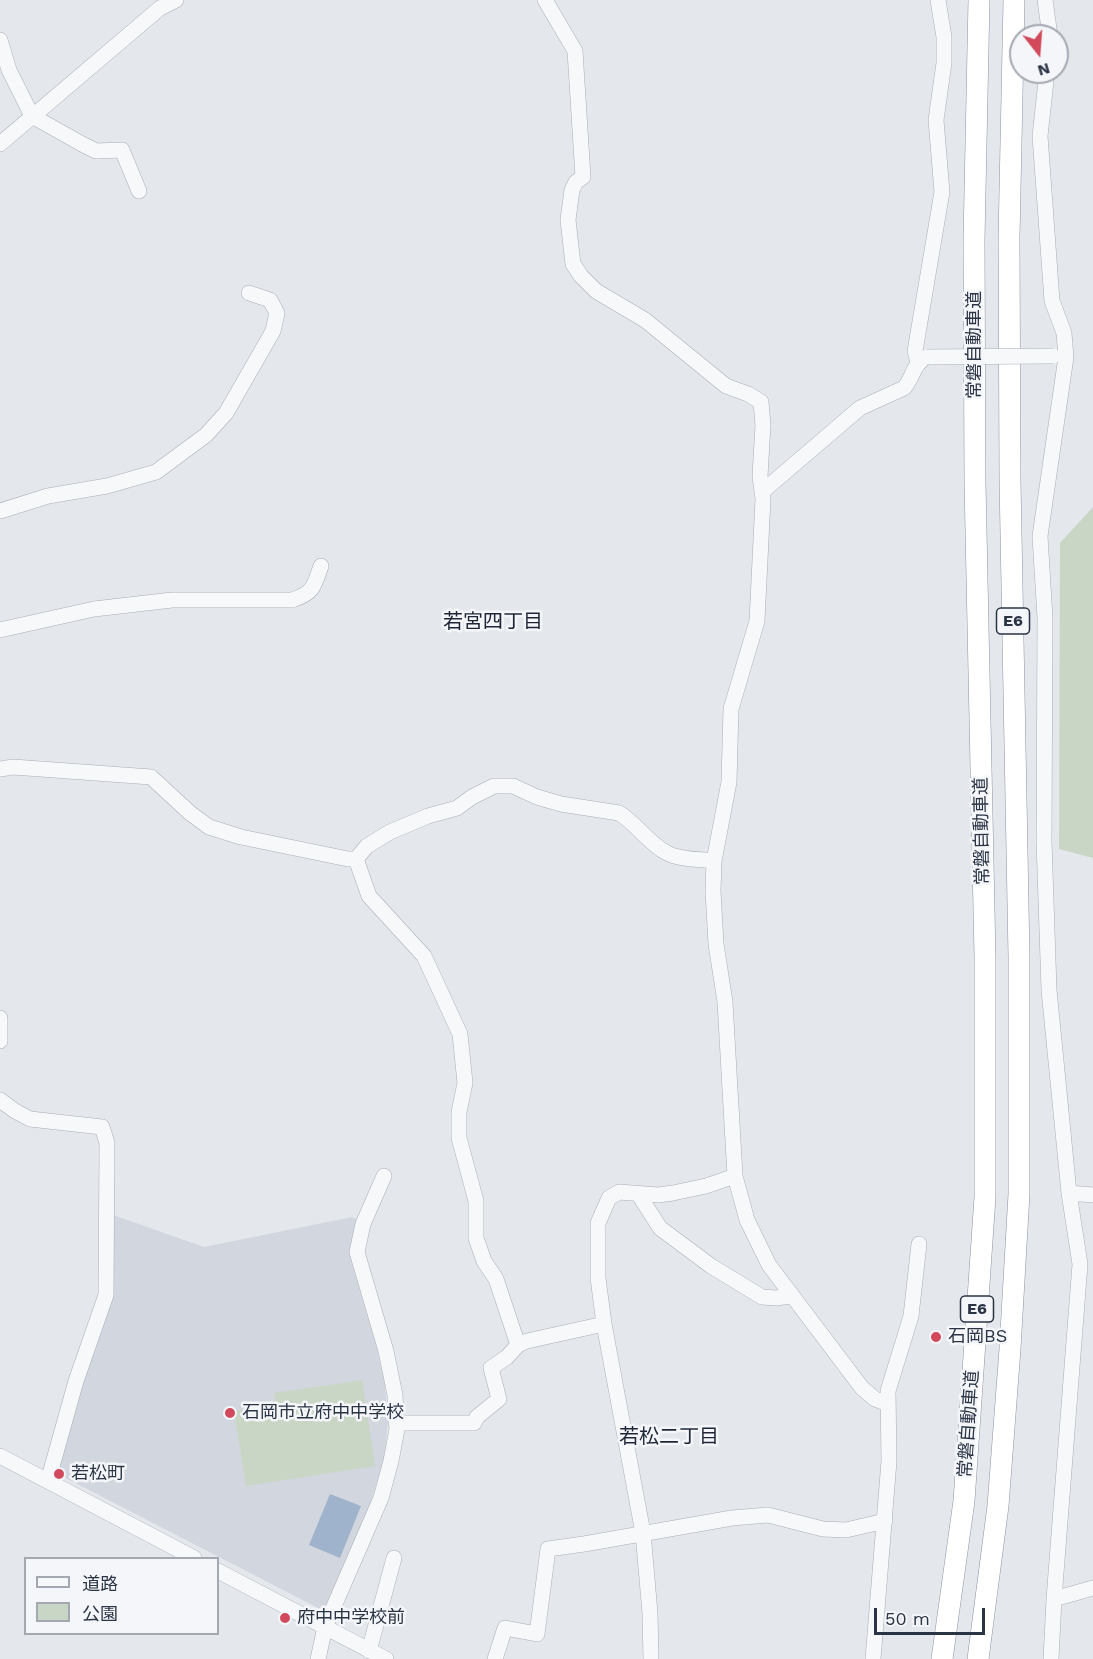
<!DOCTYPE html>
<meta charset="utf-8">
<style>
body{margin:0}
#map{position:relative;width:1093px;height:1659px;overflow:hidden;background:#e4e7ec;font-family:"Work Sans","Noto Sans JP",sans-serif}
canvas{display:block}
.legend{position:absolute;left:24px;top:1557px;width:195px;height:78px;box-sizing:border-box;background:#f4f6f9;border:2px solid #a4a8b1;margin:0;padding:8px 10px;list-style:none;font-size:18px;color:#2b3445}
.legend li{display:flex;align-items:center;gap:12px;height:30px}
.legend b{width:30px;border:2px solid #a4a8b1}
.north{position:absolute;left:1009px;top:24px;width:60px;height:60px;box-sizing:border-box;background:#f4f6f9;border:2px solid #a4a8b1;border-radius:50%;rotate:163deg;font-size:16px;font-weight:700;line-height:24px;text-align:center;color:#2b3445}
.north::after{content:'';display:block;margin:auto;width:21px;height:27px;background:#d1495b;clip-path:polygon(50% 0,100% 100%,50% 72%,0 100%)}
.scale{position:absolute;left:874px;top:1608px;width:111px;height:27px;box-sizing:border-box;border:3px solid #2b3445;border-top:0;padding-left:8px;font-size:18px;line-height:21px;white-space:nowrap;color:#2b3445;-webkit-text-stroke:4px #f4f6f9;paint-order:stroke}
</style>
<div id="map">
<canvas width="1093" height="1659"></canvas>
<ul class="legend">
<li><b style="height:8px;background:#f7f8fa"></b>道路</li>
<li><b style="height:16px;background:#c9d6c5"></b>公園</li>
</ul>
<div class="north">N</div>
<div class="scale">50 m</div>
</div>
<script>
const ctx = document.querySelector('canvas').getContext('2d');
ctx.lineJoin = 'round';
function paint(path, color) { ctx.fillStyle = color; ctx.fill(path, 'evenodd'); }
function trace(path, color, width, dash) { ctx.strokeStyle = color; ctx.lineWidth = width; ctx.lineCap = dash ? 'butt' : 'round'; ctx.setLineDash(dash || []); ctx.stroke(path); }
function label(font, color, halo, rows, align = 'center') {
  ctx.font = font + ' "Work Sans","Noto Sans JP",sans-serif'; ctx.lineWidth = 5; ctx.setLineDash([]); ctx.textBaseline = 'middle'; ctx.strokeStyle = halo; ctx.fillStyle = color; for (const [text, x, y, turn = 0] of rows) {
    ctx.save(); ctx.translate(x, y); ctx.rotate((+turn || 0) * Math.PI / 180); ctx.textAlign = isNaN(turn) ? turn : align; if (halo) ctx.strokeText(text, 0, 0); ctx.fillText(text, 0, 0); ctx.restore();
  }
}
paint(new Path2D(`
 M113,1215L204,1247L352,1217L358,1220L349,1254L377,1349L385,1385L388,1422L384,1461L369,1507L327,1609L322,1610L56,1473L91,1354Z`), '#d2d6de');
paint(new Path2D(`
 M1093,507V858L1059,849L1060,543Z
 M362,1380L375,1466L246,1486L234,1411L276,1405L274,1393Z`), '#c9d6c5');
paint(new Path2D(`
 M330,1494L361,1506L340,1558L309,1545Z`), '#9fb4cc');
const minor = new Path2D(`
 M545,0L575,51L583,177L576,182L572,190L568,220L573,264L581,276L596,291L645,320L726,386L748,394L761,402L763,425L760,476L763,499L757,621L731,709L729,782L714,861L713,891L716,944L725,1002L735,1176L747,1220L769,1265L862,1388L875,1399L888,1404
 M1045,0L1050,36
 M0,40L9,70L32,116L82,144L96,151L122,150L139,191
 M1047,72L1040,136L1052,301L1064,333L1066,357L1040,536L1045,618L1044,841L1049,990L1069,1193L1080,1264L1054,1599L1051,1659
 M0,144L160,8L176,0
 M918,362L915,351L942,192L936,120L944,63V37L938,0
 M763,491L860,408L904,388C913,378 913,364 925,358
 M0,511L48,496L107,486L156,472L206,435L226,413L273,331L277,313L270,300L249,293
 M0,630L94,609L172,600H292C314,593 314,586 321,566
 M0,769L13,767L151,777L190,813L209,827L241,837L348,859H356L367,846L390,832L428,816L457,808L472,797L494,786H513L537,797L561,804L619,813C637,824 649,844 667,853C680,860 700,859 714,861
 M356,859L369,896L424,956L460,1034L465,1083L459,1112V1138L476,1201V1238L484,1261L496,1279L518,1345
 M0,1018V1041
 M0,1100L15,1111L30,1119L102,1127L107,1143L106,1295L76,1381L48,1481
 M1069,1193L1093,1195
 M639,1195L660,1228L711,1266L762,1297L776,1298L790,1296
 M396,1423H474L477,1417L499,1399L491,1368L507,1357L518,1345L527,1341L604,1324
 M0,1456L194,1558
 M218,1571L386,1659
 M1054,1599L1093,1588
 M369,1651L394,1558
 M318,1659L325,1627L381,1498L391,1461L397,1429L395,1395L386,1351L357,1252L363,1224L384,1176
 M495,1659L505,1628L537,1634L548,1549L584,1544L732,1518L768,1515L823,1529L846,1530L885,1521
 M651,1659L650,1613L643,1533L604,1324L598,1278V1223L609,1198L619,1192L658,1195L673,1193L706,1186L735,1176
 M873,1659L889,1461L888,1391L911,1316L919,1244`);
const highway = new Path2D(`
 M942,1659L964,1501L985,1197V957L975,483L974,240L979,0
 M978,1659L998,1506L1010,1349L1019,1194V957L1010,480L1009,238L1014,0`);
trace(minor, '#a9aeb7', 16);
trace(highway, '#8b94a3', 22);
trace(minor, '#f7f8fa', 15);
trace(highway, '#fff', 21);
const minorBridge = new Path2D(`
 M927,357L1053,356`);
trace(minorBridge, '#a9aeb7', 16, []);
trace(minorBridge, '#f7f8fa', 15);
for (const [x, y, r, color] of [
 [936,1337,6,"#d1495b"],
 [230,1413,6,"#d1495b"],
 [59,1474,6,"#d1495b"],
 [285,1618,6,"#d1495b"]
]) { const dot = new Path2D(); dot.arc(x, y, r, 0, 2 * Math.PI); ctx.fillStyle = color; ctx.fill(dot); trace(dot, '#f4f6f9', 2); }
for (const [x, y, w] of [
 [1013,621,33],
 [977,1309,33]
]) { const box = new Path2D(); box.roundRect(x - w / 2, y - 13, w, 26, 4.5); ctx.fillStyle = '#f4f6f9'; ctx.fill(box); trace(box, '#2b3445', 1.5); }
label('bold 16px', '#2b3445', null, [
 ["E6",1013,621],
 ["E6",977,1309]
]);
label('18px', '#2b3445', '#f4f6f9', [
 ["常磐自動車道",975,345,-90],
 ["常磐自動車道",982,831,-91],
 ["常磐自動車道",969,1424,-86]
]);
label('18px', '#2b3445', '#f4f6f9', [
 ["石岡BS",948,1337],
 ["石岡市立府中中学校",242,1413],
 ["若松町",71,1474],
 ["府中中学校前",297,1618]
], 'left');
label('20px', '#1d2536', '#f4f6f9', [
 ["若宮四丁目",493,622],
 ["若松二丁目",669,1437]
]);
</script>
